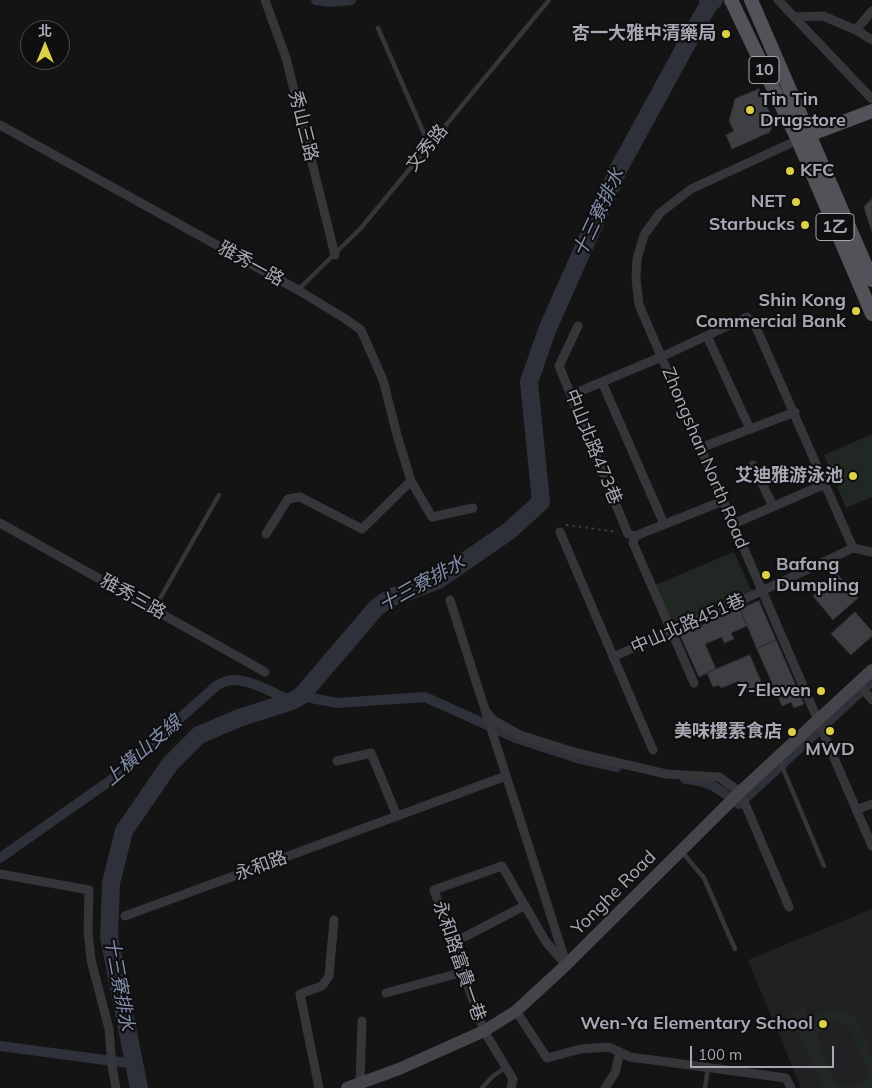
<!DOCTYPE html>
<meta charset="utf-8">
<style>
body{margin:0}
#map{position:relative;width:872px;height:1088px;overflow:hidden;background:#141415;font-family:Mulish,"Noto Sans TC",sans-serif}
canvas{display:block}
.north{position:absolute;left:20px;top:20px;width:50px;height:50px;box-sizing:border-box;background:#0f0f10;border:1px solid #4c4c52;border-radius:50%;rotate:0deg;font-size:14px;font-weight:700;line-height:20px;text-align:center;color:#a7a8b4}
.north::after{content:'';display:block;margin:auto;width:18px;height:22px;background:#dcd046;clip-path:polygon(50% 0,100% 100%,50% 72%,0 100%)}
.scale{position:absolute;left:690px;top:1046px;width:144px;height:22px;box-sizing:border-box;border:2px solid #a7a8b4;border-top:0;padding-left:6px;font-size:15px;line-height:18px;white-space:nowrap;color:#a7a8b4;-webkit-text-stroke:4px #0f0f10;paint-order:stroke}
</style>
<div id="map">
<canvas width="872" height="1088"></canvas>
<div class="north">北</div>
<div class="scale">100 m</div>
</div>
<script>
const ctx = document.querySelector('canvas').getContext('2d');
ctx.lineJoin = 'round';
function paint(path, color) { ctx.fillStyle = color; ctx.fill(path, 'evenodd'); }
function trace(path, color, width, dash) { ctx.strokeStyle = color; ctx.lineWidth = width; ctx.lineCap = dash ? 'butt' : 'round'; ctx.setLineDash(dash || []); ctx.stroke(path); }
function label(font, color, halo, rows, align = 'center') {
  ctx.font = font + ' Mulish,"Noto Sans TC",sans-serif'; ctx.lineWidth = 4.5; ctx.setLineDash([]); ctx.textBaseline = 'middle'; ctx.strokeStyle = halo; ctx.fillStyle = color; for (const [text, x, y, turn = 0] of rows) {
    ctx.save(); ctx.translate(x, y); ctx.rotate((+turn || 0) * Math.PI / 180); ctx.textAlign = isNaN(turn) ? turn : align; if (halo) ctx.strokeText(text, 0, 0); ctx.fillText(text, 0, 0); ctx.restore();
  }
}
paint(new Path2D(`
 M872,909V1088H801L748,960Z`), '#212022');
paint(new Path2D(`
 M872,434V497L846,508L824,455Z
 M734,552L752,592L673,626L655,585Z
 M804,1008L811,1025L820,1014L825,1011L842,1010L855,1017L872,1055V1088H823L790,1014ZM830,1021L844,1024L851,1030L867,1070L863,1084L856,1086H841L836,1082L818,1041L819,1033Z`), '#212823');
trace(new Path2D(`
 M316,0L329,2L351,0
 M704,0L708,6
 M301,696L337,703L425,697L516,738L577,758L617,767
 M685,779C711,781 719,789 739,804L872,681
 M0,858L111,780L216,686C219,684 223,682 227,681C244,675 276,695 292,701
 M0,1046L135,1064`), '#2e313a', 10);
trace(new Path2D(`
 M139,1088L109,937L111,883L124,831L170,764L199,735L239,718L292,701L301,696L376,608L390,598L438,580L509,531L541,502L529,382L547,330L619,168L696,27L708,6L714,0`), '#2e313a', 18);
const building = new Path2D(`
 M759,89L774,122L770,132L732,149L726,135L734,131L729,121L735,99Z
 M872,199V232L864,207Z
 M838,575L858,598L833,620L813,596Z
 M759,601L776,640L757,649L740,609Z
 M740,609L747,626L731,633L734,639L724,643L722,637L705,644L716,669L699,677L680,635Z
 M855,612L872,631V636L851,655L831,634Z
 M776,640L804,704L794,708L791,702L782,706L757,649Z
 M750,655L762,684L744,692L739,681L721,688L719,685L713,687L707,673Z`);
paint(building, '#3f3e42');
trace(building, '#2f2e31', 1);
trace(new Path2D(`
 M566,525L618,532`), '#3c3c41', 2, [2.5, 4]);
trace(new Path2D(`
 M378,28L429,145
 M298,290L361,228L549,0
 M154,609L219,495
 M779,759L824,866
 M682,852L704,878L735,949
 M482,1088L493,1076L505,1068
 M705,1088L708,1068`), '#36353a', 4.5);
trace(new Path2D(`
 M265,0L286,58L335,255
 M778,0L872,99
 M794,17L823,16L856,30L872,40
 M856,30L872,11
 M0,125L298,290L344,318L361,330L383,380L397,435L411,481L432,517L473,508
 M798,140L691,189L660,213L644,235L637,259L636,279L639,305L872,846
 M755,325L853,548
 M578,326L559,366L628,534L635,536L723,501
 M707,336L750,429
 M602,382L664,524
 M571,395L661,357L747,317
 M700,448L795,412
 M753,465L773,506
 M0,523L265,672
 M733,524L825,484
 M560,532L653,750
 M266,534L288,499L300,497L362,529L411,481
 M635,536L633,543L694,683
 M853,548L872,552
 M450,600L565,960
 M613,657L762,591L853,548
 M858,683L872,700
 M485,710L493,720L520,735L577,753L666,774L719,777L740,792L789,907
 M337,761L371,753L397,816
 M856,810L872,804
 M0,874L89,890L88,931L91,960L109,1029L112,1066L116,1088
 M125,916L506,776
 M453,943L524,906
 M386,993L463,972
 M516,1011L547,1058L580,1049L609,1047L630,1057L786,1078L791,1088
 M360,1083L362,1021
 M319,1088L300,994L322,986L329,976L334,920
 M511,1088L513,1079L484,1031L434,890L502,866L546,942L566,965
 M605,1088L615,1073L620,1052`), '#36353a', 9);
trace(new Path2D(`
 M347,1088L399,1069L484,1031L516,1011L566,965L740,792L872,670`), '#44444a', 12);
trace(new Path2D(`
 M731,0L798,140L872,314
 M751,0L872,280
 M801,138L872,111`), '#525259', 14);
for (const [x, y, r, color] of [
 [726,34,5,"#dcd046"],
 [750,110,5,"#dcd046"],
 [790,171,5,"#dcd046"],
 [796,202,5,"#dcd046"],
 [805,225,5,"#dcd046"],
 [856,311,5,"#dcd046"],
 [853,476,5,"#dcd046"],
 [766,575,5,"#dcd046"],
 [821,691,5,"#dcd046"],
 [830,731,5,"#dcd046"],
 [792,732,5,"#dcd046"],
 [823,1024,5,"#dcd046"]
]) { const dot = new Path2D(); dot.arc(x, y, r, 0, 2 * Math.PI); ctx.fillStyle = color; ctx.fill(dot); trace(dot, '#0f0f10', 2); }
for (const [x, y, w] of [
 [764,70,30],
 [835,227,38]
]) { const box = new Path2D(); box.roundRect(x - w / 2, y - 13.5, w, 27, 4); ctx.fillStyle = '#0f0f10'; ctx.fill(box); trace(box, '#a7a8b4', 1); }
label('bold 16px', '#a7a8b4', null, [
 ["10",764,70],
 ["1乙",835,227]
]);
label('bold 18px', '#a7a8b4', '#0f0f10', [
 ["杏一大雅中清藥局",716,34],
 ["Tin Tin",760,100,"left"],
 ["Drugstore",760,121,"left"],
 ["KFC",800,171,"left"],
 ["NET",786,202],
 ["Starbucks",795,225],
 ["Shin Kong",846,301],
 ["Commercial Bank",846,322],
 ["艾迪雅游泳池",843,476],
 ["Bafang",776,565,"left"],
 ["Dumpling",776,586,"left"],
 ["7-Eleven",811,691],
 ["美味樓素食店",782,732],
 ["MWD",830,750,"center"],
 ["Wen-Ya Elementary School",813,1024]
], 'right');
label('18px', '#a7a8b4', '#0f0f10', [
 ["秀山三路",303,126,76],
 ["文秀路",427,148,-51],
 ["雅秀一路",251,264,29],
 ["中山北路473巷",593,447,68],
 ["Zhongshan North Road",705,458,67],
 ["雅秀三路",133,597,29],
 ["中山北路451巷",688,624,-24],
 ["永和路",261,866,-20],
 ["Yonghe Road",614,893,-45],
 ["永和路富貴一巷",459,961,71]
]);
label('italic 19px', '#828dab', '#0f0f10', [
 ["十三寮排水",599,213,-65],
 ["十三寮排水",422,584,-29],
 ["上橫山支線",143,751,-41],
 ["十三寮排水",119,984,80]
]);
</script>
